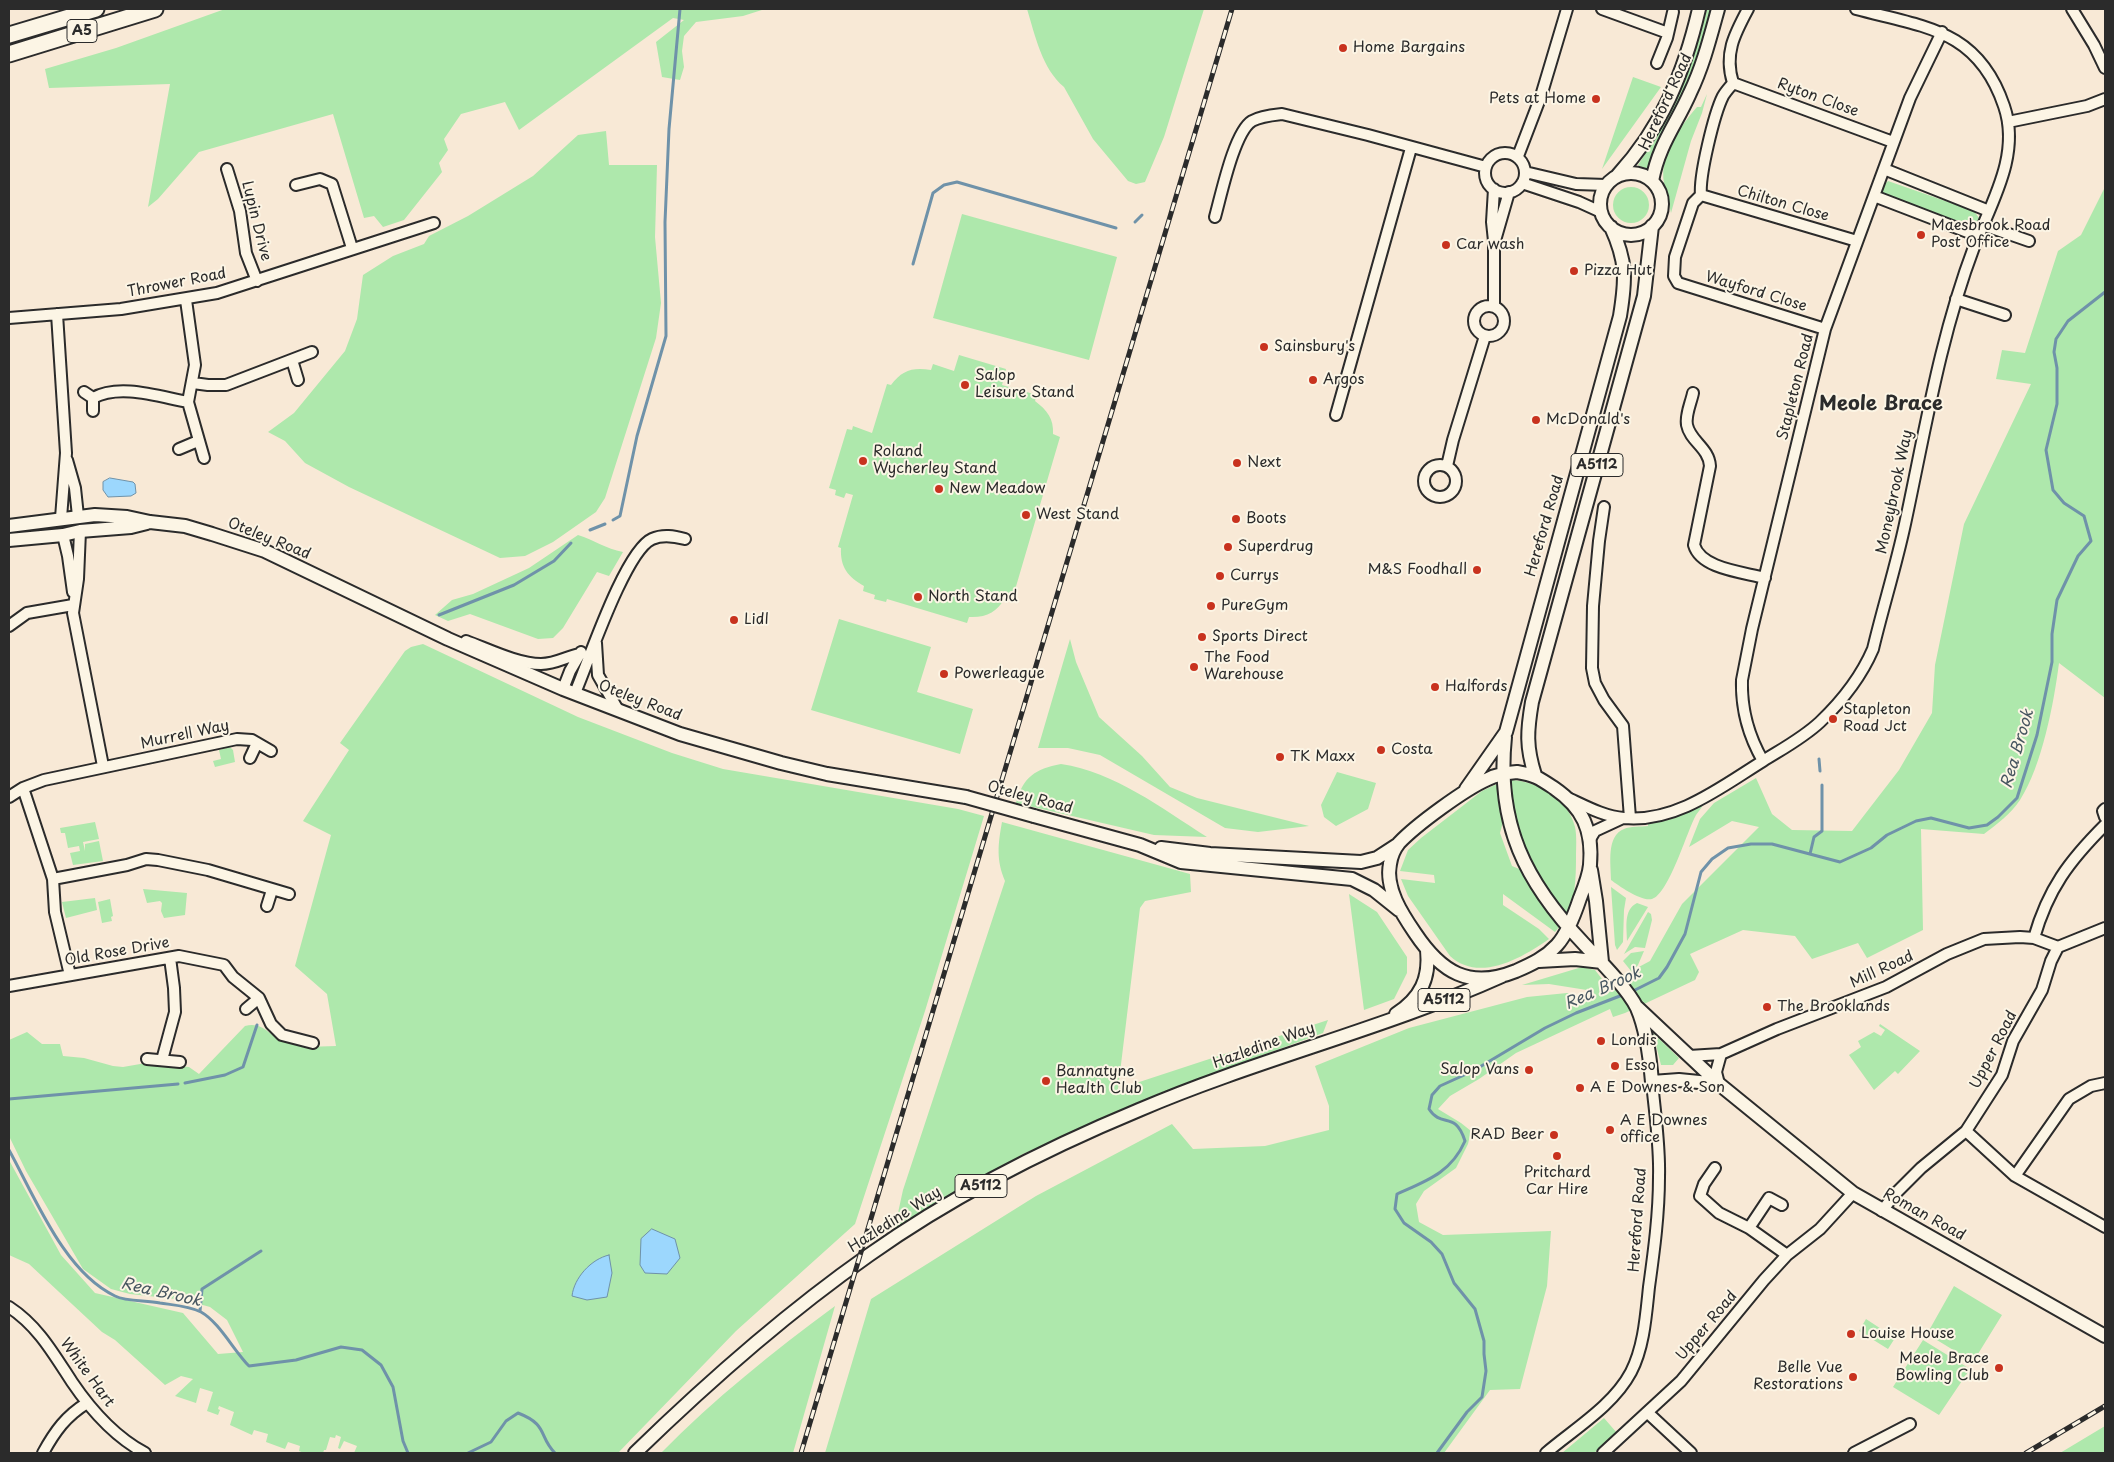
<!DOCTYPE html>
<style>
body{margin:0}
#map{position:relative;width:2114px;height:1462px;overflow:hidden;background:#f8e9d6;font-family:"Playpen Sans",sans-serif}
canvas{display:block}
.frame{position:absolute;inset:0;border:10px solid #2b2b2b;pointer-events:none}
</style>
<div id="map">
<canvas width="2114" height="1462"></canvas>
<div class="frame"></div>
</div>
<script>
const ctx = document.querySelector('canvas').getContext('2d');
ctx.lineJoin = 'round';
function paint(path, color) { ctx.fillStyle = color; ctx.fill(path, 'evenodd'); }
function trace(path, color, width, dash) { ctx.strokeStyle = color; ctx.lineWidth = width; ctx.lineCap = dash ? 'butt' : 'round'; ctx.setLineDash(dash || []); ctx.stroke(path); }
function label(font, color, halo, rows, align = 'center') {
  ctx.font = font + ' "Playpen Sans",sans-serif'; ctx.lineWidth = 4; ctx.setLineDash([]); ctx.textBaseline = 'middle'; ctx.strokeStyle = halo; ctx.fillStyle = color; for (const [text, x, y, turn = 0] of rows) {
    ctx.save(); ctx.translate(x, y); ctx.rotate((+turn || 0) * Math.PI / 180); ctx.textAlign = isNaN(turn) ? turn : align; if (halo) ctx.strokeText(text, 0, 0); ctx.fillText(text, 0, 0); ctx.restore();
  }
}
paint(new Path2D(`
 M225,9H765L743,16L696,22L684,36L682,51L684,67L680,80L662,77L656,42L684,20L673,18L519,130L505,102L461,114L444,139L448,150L439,163L442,172L404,220L383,227L374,216L364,218L333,114L199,152L158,199L148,207L170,84L49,88L45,69L116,48Z
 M1027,9H1204L1164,137L1145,182L1136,184L1128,181L1093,139L1064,87C1042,69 1035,35 1027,9Z
 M1707,9H1712C1702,41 1692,73 1679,104C1668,127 1653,145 1649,171L1638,165C1670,117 1694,66 1707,9Z
 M1633,77L1661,87L1602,169Z
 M1707,94L1702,113L1691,141L1671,213C1669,202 1666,193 1664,183C1659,154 1680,127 1697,107H1701Z
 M606,131L609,165H657L655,237L661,303L656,338L605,498L596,512L553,542L525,556L500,558L349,487L305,463L285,441L268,432L294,413L345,351L357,319L363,275L393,256L424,244L429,236L468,216L533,176L578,135Z
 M1888,181L1974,211L1979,218L1976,225L1967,228L1885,195L1883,192V186Z
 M1613 205a18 18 0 1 1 36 0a18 18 0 1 1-36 0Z
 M2105,187V698L2059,663C2054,703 2042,766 2020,800C2011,814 1997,824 1984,834L1921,829L1923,930L1867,958L1858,943L1812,959L1795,936L1743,930L1690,954L1699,972L1695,980L1625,1013L1613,1017L1610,1009L1516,1053L1479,1079L1450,1096L1438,1109L1461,1123L1471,1131L1468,1144L1456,1168L1424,1191L1416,1204L1419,1222L1443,1235L1551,1231L1547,1286L1520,1389L1490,1390L1444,1453H825L871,1299L1036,1196L1172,1124L1193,1149L1265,1146L1329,1130V1106L1315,1066L1409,1028L1527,997L1567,993L1592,999L1593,991L1549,984L1522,985L1582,967L1595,970L1606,984L1631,971L1623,961L1631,953L1644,951L1638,965L1635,969L1650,961L1682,904L1759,827L1732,821L1689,847L1700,819L1714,803L1756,778L1772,814L1792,830L1852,831L1899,770L1932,713L1935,665L1964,524L2031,384L1996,379L2002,350L2025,353L2058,251L2081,235Z
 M962,214L1117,257L1089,360L933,318Z
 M959,355L1006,369L1002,385L1037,395L1035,401C1047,410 1054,419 1053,434L1060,437L1012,600L1005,598C997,612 986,618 969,617L967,623L887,599L886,602L874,599L875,595L863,591L864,586C848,577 840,567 841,548L838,547L853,495L846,493L844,498L835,495L836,490L829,488L847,429L852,430L853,426L872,433L887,384L891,385C902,370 913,367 931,370L933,364L954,371Z
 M578,535C594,540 606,549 623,552L609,576L597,572L563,628L553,638L538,639L470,614L448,621L435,615L452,600L473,594L529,568Z
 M839,619L931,647L917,692L973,709L960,754L811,710Z
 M1070,639L1076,662L1099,717L1142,756L1170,787L1197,798L1309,826L1258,832L1225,828L1100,755L1068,748H1038Z
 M423,644L578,717L672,753L723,769L958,809L984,816L925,1011L855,1224L736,1331L618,1453H354L357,1446L344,1441L340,1449L338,1448L341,1437L336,1435L335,1438L330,1437L326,1450H324L323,1453H304L299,1451L300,1446L288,1442L285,1449L266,1442L268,1434L254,1430L252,1435L230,1425L234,1412L219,1406L218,1409L220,1410L218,1415L207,1411L213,1392L200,1388L196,1403L175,1396L193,1379L181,1376L165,1385L115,1340L102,1332L29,1264L9,1255V1160L61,1255L95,1293L183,1313L218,1354L243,1352L227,1320L210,1307L185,1300L130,1294L111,1289L83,1269L26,1171L9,1136V1040L27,1032L42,1044H60L63,1056L84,1058L113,1066L123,1067L146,1063L189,1067L199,1074L245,1026C263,1021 269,1036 284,1041C301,1047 319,1047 336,1046L327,994L295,966L331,835L303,821L349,750L340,743L405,651L411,647Z
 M230,747L233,750L235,762L215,767L213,761L221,759L219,750Z
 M1061,764C1115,772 1161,808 1207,837L1154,835L1016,803C1023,777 1035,769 1061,764Z
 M1337,772L1376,783L1368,809L1336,826L1324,817L1321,805Z
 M1510,780C1538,781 1568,798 1575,827C1577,836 1576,848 1576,858C1576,879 1575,896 1568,916C1545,885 1522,853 1514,815C1512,803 1511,792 1510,780Z
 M1497,784L1503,822L1500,833L1512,866L1524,871L1563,922L1555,932L1503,894V905L1539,929L1549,939C1522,958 1479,983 1450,956L1408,896L1401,879L1435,883L1434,875L1400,871L1408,850L1421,838L1482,791Z
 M1705,802C1702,807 1699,811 1696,815C1687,831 1669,894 1652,899C1642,902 1619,886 1611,880C1611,864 1606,836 1624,829C1630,826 1641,827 1648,826V823L1672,817Z
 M95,822L99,839L83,842L85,851V844L99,841L103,861L73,865L70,853L80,851L79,846L68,848L65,833H61L60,828Z
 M1002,822L1190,874L1191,892L1145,901L1140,908L1118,1089L1328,1020L1323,1033L1160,1093L1023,1154L894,1231L903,1190L1005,881C996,860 998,844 1002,822Z
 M1611,887L1626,898L1624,910L1623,942L1617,950L1615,945Z
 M143,889L187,893L185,915L164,918L161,911L162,903L160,901L147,903Z
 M1349,894L1377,912L1407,957V973L1394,999L1364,1010Z
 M95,898L97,910L66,918L62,902Z
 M110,899L113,916L111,917L112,921L102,923L98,902Z
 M1637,903L1648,907L1627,941C1627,928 1623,910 1637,903Z
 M1648,912L1651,914L1652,920L1645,948L1635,947L1624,954Z
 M1880,1024L1920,1051L1898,1074L1895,1071L1874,1090L1849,1055L1861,1047L1858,1041L1874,1032L1881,1036L1885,1030L1879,1026Z
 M1653,1033L1679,1058L1673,1065H1661Z
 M1954,1286L2002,1315L1973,1362L1927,1334Z
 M835,1306L793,1453H661C714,1399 774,1351 835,1306Z
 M1866,1319L1895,1338L1888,1349L1859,1331Z
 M1923,1340L1970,1369L1939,1415L1893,1387Z
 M1604,1418L1617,1433L1594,1453H1562Z
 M2105,1426V1453H2060Z`), '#aee8ac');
const water = new Path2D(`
 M110,478L133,482L135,484L136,493L131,496L108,497L103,490V482Z
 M652,1229L675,1239L680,1258L667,1274L645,1273L640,1265L641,1239Z
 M609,1255L612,1273L607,1297L587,1300L572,1296C574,1278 591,1259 609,1255Z`);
paint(water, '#9cd7fd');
trace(water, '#6f92a9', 1);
trace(new Path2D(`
 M1135,222L1142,215
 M913,264L933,193L944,185L957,182L1116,228
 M613,520L620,516L637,436L666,336L665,222L669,129L680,9
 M590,530L605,524
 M439,615L514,585L554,561L571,543
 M1819,759L1820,771
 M1810,854L1814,837L1822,831V785
 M1631,992L1659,978L1667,967L1685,934L1701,872L1712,859L1728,848L1751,844H1772L1840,862L1871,848L1887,835L1916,821L1931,818L1969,828L1987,825L1998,817L2017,798L2037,735L2052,662V634L2057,600L2078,556L2091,541L2084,516L2064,503L2053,490L2046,450L2057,404V368L2054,352L2056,339L2068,321L2105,292
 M185,1083L225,1075L243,1067L257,1025
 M9,1099L178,1084
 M9,1150C35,1197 64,1272 115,1296C127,1302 146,1300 160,1303C173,1305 189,1306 201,1312C219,1322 234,1351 249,1366L296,1360L341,1347L362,1350L381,1365L393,1387L403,1441L408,1453
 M200,1311L202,1289L261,1251
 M468,1453L491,1442L506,1421L518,1413C549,1425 538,1436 555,1453
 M1437,1453L1467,1412L1482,1397L1486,1371L1484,1354V1341L1475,1309L1454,1283L1442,1254L1431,1242L1404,1223L1395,1209L1397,1194C1426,1181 1451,1173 1465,1141C1455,1110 1442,1129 1429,1109L1432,1095L1440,1086L1473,1071L1545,1028L1576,1013L1625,994`), '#6f92a9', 3);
const minor = new Path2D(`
 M1602,9L1668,33
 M1748,9C1734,35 1724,54 1733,83C1730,87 1726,91 1723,96C1714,114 1699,176 1701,195L1693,203L1675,257L1674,276L1678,283L1825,329
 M2072,9L2094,45L2105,68
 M1657,63L1667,38L1673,12
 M1733,83L1893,142
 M2008,122L2087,106L2105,99
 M1485 173a20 20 0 1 1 40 0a20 20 0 1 1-40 0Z
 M1518,156L1541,96L1567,9
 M227,169L240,211L246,253L257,281
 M1884,169L1989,211
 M1525,172L1576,184L1606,185
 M1522,183L1579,202L1601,212
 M296,185L320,179L332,184L352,248
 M1701,195L1857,241
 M1874,196L1978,236
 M1215,217C1221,196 1234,132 1252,121C1261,116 1273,115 1282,114L1368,135L1486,167
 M1983,225L2029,241
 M1496,237L1509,192
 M1956,299L2005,315
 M186,300L195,365L188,402L204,458
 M1474 321a15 15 0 1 1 30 0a15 15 0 1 1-30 0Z
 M1494,307V241L1492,222L1494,189
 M57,314L66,453L61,518
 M9,318L121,309L217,293L434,223
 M292,360L298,380
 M193,383L208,385H226L312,352
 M84,392L93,398
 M1693,393C1691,403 1685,415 1687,425C1690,441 1709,448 1710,466L1694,545C1701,569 1743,572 1765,578
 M93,411V398C120,383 160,397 188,402
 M1336,415L1411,148
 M179,449L198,441
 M67,460L75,488L78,516
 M1424 481a16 16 0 1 1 32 0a16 16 0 1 1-32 0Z
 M1447,466L1453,440L1485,336
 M1604,507L1599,541L1593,606L1592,668L1595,683L1604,700L1623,726L1630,818
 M80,531L78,579L73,613L103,766
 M63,535L68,556L73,592
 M9,626L27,613L73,605
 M466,641C488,649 518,664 541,664C555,664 566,657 579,654
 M596,643L598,675L618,710
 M563,689L570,671L581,652
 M575,693C588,663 625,551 652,539C663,534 674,536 685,539
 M250,758L257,743
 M1763,761C1748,735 1741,710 1742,680L1752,629L1825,329L1910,98L1942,32
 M23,788L53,879L55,912L70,975
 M9,797L23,788L44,780L237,739L252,740L271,751
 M1570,799C1587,807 1606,817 1624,818C1676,823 1721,787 1763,761C1782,749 1803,738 1820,722C1842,701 1861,677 1873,649C1883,607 1896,566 1905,524C1925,431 1940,337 1974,247C1991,203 2021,155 2004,106C1978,29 1924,27 1856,9
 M2105,809L2103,811L2105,817
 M1589,841L1595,831L1623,818
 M53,879L127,865L146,859L158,860L208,870L289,894
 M267,906L272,890
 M2034,938C2048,889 2069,861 2105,825
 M9,986L179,956L224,965L233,977L259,998L271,1024L282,1035L313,1043
 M246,1009L259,998
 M1689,1056L1721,1054L1777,1029L1886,987L1947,954L1984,939L2020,937L2034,938L2058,947
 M147,1059L180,1062
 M162,1060L175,1012L174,988L170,958
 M1719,1084L1716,1072L1721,1054
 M1966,1131L2015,1176L2105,1227
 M1715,1168L1704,1184L1700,1196L1719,1213L1749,1228L1787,1255
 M2015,1176L2069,1099L2091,1086L2105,1083
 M1882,1211L1895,1194L1921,1168L1966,1131L2002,1075L2013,1041L2042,990L2051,961L2058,947L2105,928
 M1749,1228L1769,1198L1782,1205
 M9,1307C38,1326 53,1353 72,1382C91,1410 115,1437 145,1453
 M1648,1413L1691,1453
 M43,1453C55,1431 66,1416 87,1403
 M1546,1453C1574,1429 1613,1406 1631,1372C1644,1347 1646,1315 1649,1287C1654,1251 1659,1214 1659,1177C1660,1145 1655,1114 1652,1082
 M1603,1453L1681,1381L1764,1280L1787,1255L1820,1229L1853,1193
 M1854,1453L1910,1424`);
const major = new Path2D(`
 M1600 204a31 31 0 1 1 62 0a31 31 0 1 1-62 0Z
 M1617,176C1662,127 1684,73 1699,9
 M1652,181C1659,144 1676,125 1690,93C1703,66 1710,38 1718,9
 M9,526L95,515L127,517L150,522L185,526L212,534L265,551L448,639L563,689L680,734L781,763L827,774L966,797
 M9,540L63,535L80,531L131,527L147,523
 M1505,737C1496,824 1525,882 1584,944C1600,961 1627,988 1637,1008C1647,1031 1650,1058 1652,1082L1679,1080L1719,1084
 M1517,772C1535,775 1539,778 1554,788C1583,808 1593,830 1590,865C1589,876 1584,888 1580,898C1575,913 1568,933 1557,945C1545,958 1532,964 1516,971C1469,990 1441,972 1415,933C1402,914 1385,888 1390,864C1391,857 1395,848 1399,843C1416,825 1465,789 1488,779C1497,774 1506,773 1517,772Z
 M1535,775C1526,747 1527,731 1532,702L1644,296L1652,226
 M1466,789L1506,732L1620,316C1626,279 1627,262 1611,227
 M1034,816L1140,845L1181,862L1352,879L1374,890L1399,910
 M1161,848L1210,854L1361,862L1377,858L1397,845
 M1591,870L1596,901L1602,962
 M1539,961L1575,959L1602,962
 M1637,1007L1719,1084L1853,1193L2105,1336
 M1396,1014C1421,998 1430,978 1427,950
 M635,1453C708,1382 785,1314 869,1255C952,1196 1045,1149 1139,1110C1258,1059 1384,1029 1502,976`);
const highway = new Path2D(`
 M9,35L96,9
 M9,54L155,9`);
trace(minor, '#2b2b2b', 14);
trace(major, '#2b2b2b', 16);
trace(highway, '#2b2b2b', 19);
trace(minor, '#fcf5e5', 10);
trace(major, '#fcf5e5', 12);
trace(highway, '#fcf5e5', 15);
const rail = new Path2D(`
 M801,1453L1232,9
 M2026,1453L2105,1406`);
trace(rail, '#2b2b2b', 5);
trace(rail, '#fcf5e5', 3, [9]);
const majorBridge = new Path2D(`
 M966,797L1034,816`);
trace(majorBridge, '#2b2b2b', 16, []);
trace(majorBridge, '#fcf5e5', 12);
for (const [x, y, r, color] of [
 [1343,48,5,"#c8321e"],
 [1596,99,5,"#c8321e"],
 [1921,235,5,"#c8321e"],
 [1446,245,5,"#c8321e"],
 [1574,271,5,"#c8321e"],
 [1264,347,5,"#c8321e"],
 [1313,380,5,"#c8321e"],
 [965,385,5,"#c8321e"],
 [1536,420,5,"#c8321e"],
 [863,461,5,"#c8321e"],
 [1237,463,5,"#c8321e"],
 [939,489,5,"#c8321e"],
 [1026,515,5,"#c8321e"],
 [1236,519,5,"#c8321e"],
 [1228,547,5,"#c8321e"],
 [1477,570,5,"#c8321e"],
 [1220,576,5,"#c8321e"],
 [918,597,5,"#c8321e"],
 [1211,606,5,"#c8321e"],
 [734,620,5,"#c8321e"],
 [1202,637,5,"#c8321e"],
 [1194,667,5,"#c8321e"],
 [944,674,5,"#c8321e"],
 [1435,687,5,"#c8321e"],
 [1833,719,5,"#c8321e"],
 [1381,750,5,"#c8321e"],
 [1280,757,5,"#c8321e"],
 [1767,1007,5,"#c8321e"],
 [1601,1041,5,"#c8321e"],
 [1615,1066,5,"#c8321e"],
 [1529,1070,5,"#c8321e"],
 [1046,1081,5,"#c8321e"],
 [1580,1088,5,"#c8321e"],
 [1610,1130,5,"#c8321e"],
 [1554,1135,5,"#c8321e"],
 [1557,1156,5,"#c8321e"],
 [1851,1334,5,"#c8321e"],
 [1999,1368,5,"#c8321e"],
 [1853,1377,5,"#c8321e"]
]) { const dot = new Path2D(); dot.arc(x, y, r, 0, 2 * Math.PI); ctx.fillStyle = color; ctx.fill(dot); trace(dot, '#fcf5e5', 2); }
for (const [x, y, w] of [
 [82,31,30],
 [1597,465,52],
 [1444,1000,52],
 [981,1186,52]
]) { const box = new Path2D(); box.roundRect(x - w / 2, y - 11.5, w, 23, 4); ctx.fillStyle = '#fcf5e5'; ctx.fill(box); trace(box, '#2b2b2b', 1); }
label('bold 14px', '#2b2b2b', null, [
 ["A5",82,31],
 ["A5112",1597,465],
 ["A5112",1444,1000],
 ["A5112",981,1186]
]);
label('15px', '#2b2b2b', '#fcf5e5', [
 ["Home Bargains",1353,48],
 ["Pets at Home",1586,99,"right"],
 ["Maesbrook Road",1931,226],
 ["Post Office",1931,243],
 ["Car wash",1456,245],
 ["Pizza Hut",1584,271],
 ["Sainsbury's",1274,347],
 ["Salop",975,376],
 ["Leisure Stand",975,393],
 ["Argos",1323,380],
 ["McDonald's",1546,420],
 ["Roland",873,452],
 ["Wycherley Stand",873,469],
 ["Next",1247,463],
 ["New Meadow",949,489],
 ["West Stand",1036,515],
 ["Boots",1246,519],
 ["Superdrug",1238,547],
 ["M&S Foodhall",1467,570,"right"],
 ["Currys",1230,576],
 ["North Stand",928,597],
 ["PureGym",1221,606],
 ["Lidl",744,620],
 ["Sports Direct",1212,637],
 ["The Food",1204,658],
 ["Warehouse",1204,675],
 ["Powerleague",954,674],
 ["Halfords",1445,687],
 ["Stapleton",1843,710],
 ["Road Jct",1843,727],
 ["Costa",1391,750],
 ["TK Maxx",1290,757],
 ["The Brooklands",1777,1007],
 ["Londis",1611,1041],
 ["Esso",1625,1066],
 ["Salop Vans",1519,1070,"right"],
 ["Bannatyne",1056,1072],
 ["Health Club",1056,1089],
 ["A E Downes & Son",1590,1088],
 ["A E Downes",1620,1121],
 ["office",1620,1138],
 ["RAD Beer",1544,1135,"right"],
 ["Pritchard",1557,1173,"center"],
 ["Car Hire",1557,1190,"center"],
 ["Louise House",1861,1334],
 ["Meole Brace",1989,1359,"right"],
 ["Bowling Club",1989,1376,"right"],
 ["Belle Vue",1843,1368,"right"],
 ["Restorations",1843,1385,"right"]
], 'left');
label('15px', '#2b2b2b', '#fcf5e5', [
 ["Ryton Close",1818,98,20],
 ["Hereford Road",1666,102,-65],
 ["Chilton Close",1783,204,16],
 ["Lupin Drive",256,221,76],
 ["Thrower Road",177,283,-11],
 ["Wayford Close",1756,292,17],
 ["Stapleton Road",1796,387,-76],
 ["Moneybrook Way",1895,492,-78],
 ["Hereford Road",1545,526,-74],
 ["Oteley Road",269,539,22],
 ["Oteley Road",640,701,21],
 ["Murrell Way",185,735,-12],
 ["Oteley Road",1030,798,15],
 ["Old Rose Drive",117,952,-10],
 ["Mill Road",1882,970,-25],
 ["Hazledine Way",1264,1046,-20],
 ["Upper Road",1994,1050,-63],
 ["Roman Road",1924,1215,29],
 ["Hazledine Way",895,1220,-33],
 ["Hereford Road",1638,1220,-86],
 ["Upper Road",1707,1326,-50],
 ["White Hart",87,1373,54]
]);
label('italic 16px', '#475660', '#fcf5e5', [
 ["Rea Brook",2018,749,-74],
 ["Rea Brook",1603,989,-24],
 ["Rea Brook",161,1293,13]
]);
label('bold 20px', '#2b2b2b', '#fcf5e5', [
 ["Meole Brace",1881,404]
]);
</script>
